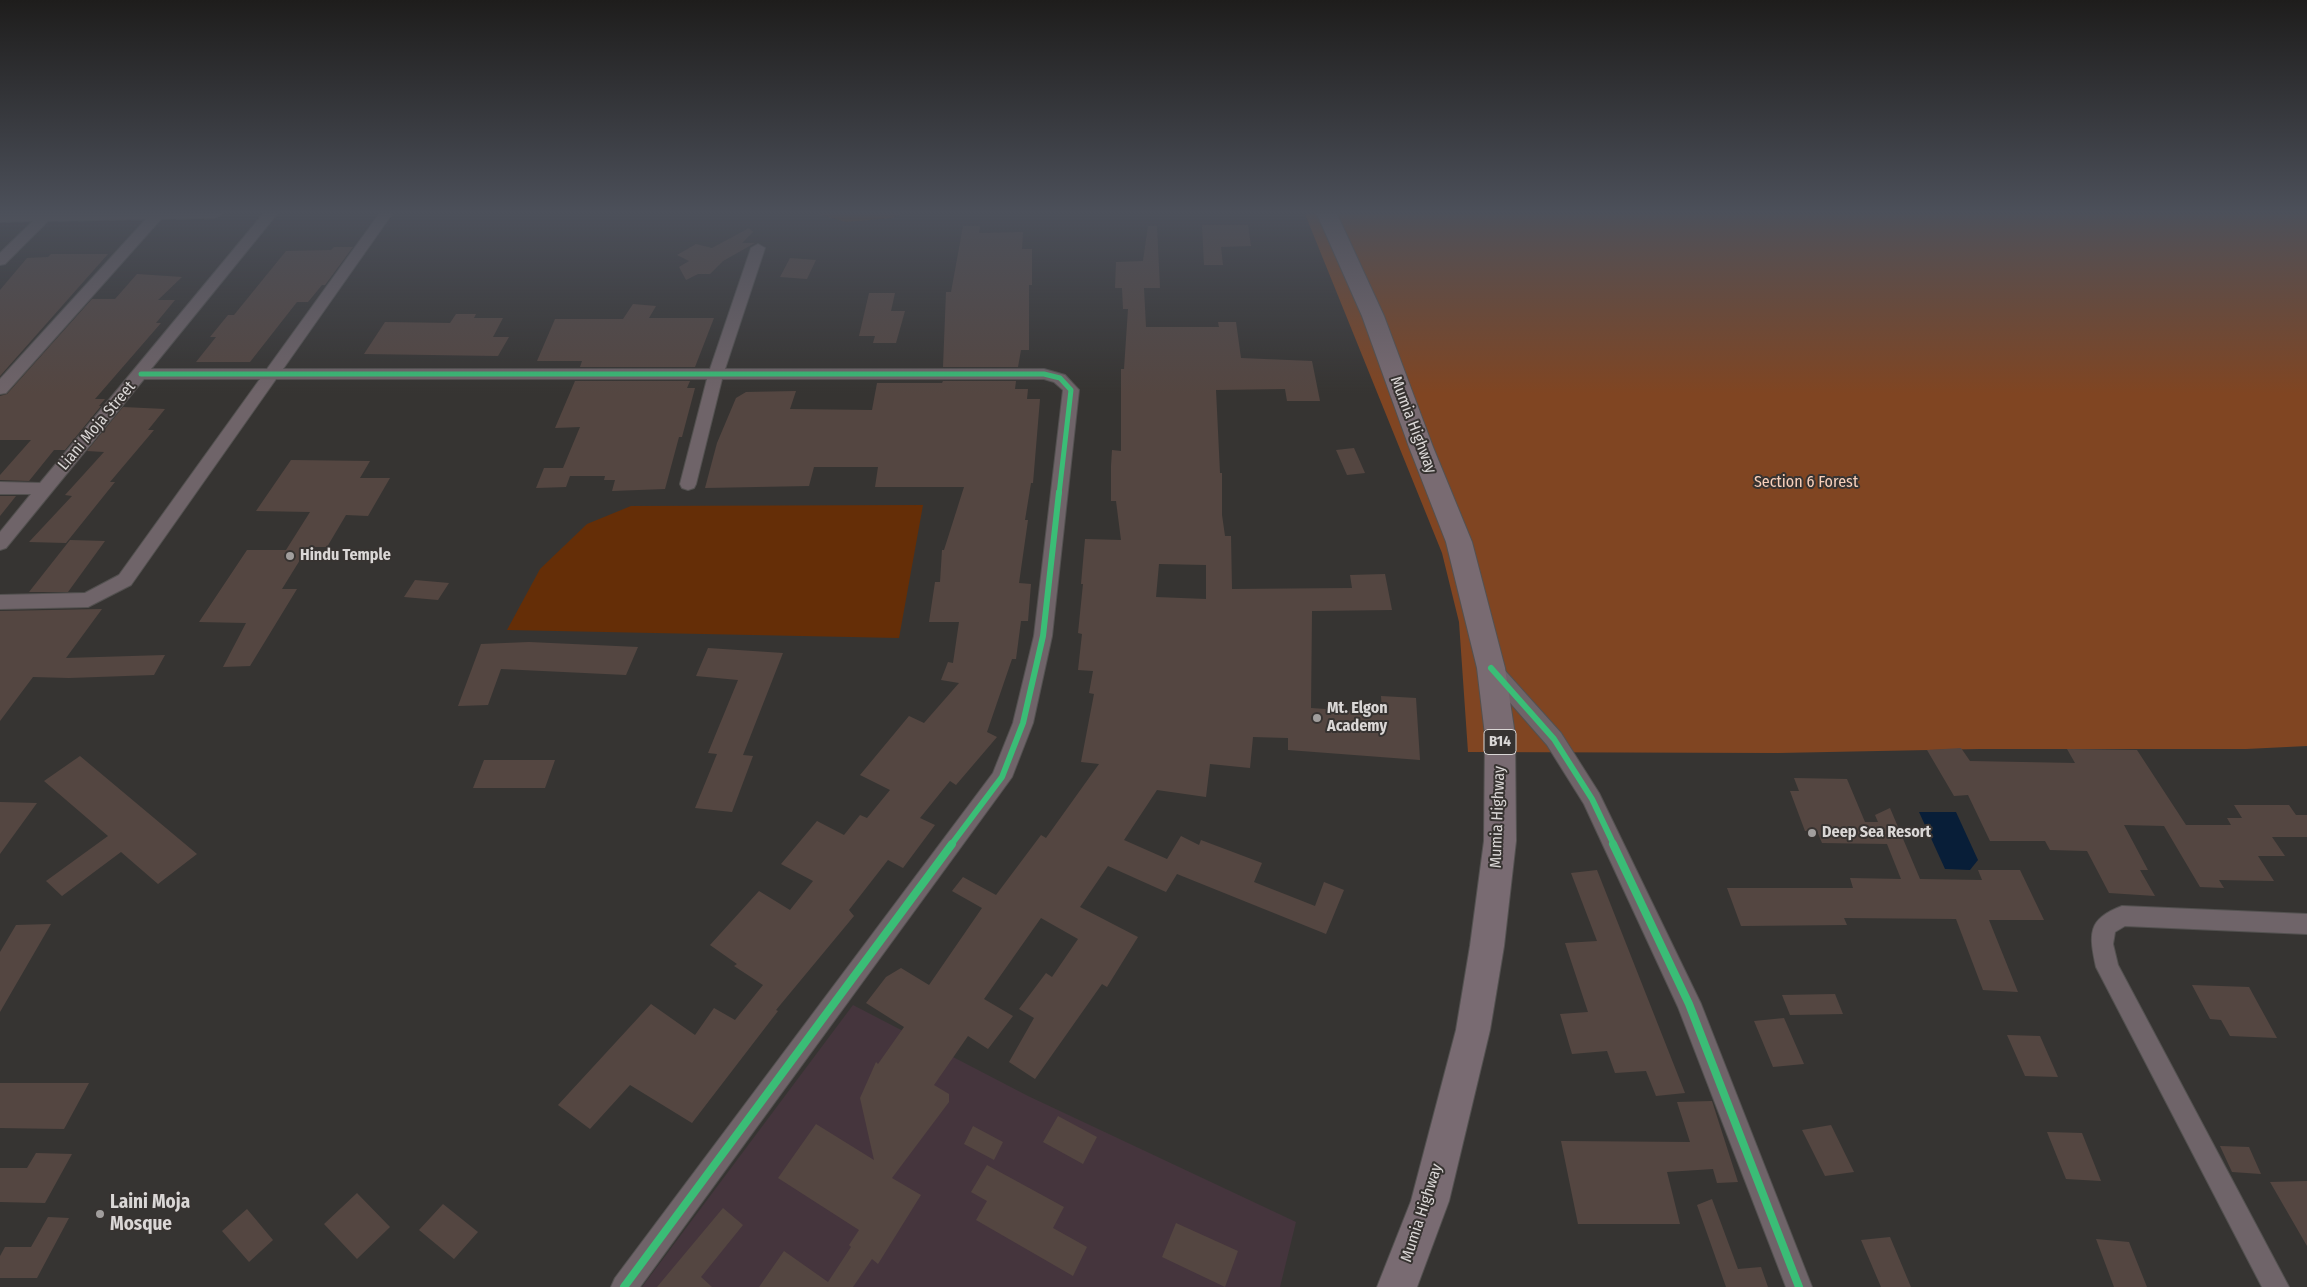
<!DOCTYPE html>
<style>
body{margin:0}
canvas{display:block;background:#363432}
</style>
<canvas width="2307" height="1287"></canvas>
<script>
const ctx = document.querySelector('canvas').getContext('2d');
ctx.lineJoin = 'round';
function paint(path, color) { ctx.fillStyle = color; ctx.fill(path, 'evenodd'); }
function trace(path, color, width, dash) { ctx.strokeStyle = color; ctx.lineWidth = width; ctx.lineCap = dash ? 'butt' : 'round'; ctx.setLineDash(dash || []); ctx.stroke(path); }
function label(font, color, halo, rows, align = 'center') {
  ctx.font = font + ' "Fira Sans Condensed",sans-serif'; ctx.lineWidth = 4; ctx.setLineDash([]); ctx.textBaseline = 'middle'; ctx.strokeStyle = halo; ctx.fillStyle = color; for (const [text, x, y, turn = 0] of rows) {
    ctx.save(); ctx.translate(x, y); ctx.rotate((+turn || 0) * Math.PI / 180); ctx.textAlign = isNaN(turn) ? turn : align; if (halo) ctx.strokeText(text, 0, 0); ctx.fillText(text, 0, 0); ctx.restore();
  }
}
paint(new Path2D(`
 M853,1005L1028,1096L1296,1222L1280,1287H642Z`), '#45353d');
paint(new Path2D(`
 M818,214H902L892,218L846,222Z
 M923,505L899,638L507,630L540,569L587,524L631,506Z`), '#652e07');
paint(new Path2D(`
 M1305,214H2307V746L2246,749H1979L1778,753L1468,752L1459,622L1442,553Z`), '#804522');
paint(new Path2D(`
 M1919,812H1956L1978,860L1970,870L1945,869Z`), '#081e38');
paint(new Path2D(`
 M1202,225H1248L1251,246L1221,247L1223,265H1204Z
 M963,226H980L979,233L1023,232L1022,249H1032V285H1029V350H1021L1018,367H943L946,292H951Z
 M1148,226H1157L1160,288H1144L1146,327H1219L1218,322H1236L1241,358L1312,361L1320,401H1287L1285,389L1216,390L1220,473H1222V515L1225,536H1231L1232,589L1352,588L1350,575L1385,574L1392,610L1312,611L1311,708L1382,713L1381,696L1416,698L1420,760L1288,750V738L1253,737L1250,768L1210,764L1206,797L1157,790L1124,840L1167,859L1181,836L1199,845L1201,840L1262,863L1254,882L1315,906L1324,882L1344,890L1326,934L1177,874L1166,892L1108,866L1080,907L1138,937L1107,987L1102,984L1035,1079L1009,1062L1034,1018L1019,1009L1046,973L1052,977L1078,939L1041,918L984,999L1013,1016L988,1049L968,1036L934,1085L949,1094V1102L892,1178L921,1195L878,1264L872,1259L853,1287H759L784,1251L828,1282L851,1247L849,1245L859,1230L778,1178L816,1124L874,1160L860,1098L876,1062L878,1064L904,1027L866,1003L886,977L901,968L929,985L982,908L952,891L963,877L996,895L1041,835L1046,838L1099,764L1081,762L1094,694L1089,693L1093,671L1078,670L1082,634L1078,633L1083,584H1081L1085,539L1121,540L1116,501H1111V466L1112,450L1121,451V369H1124L1128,309H1123L1122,288H1115L1116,262L1143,261ZM1159,564L1206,565V599L1156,597Z
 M749,228L753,232L742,243H755L723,261L710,274H698L686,280L679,267L689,261L677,255L696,244L712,248Z
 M334,247H353L325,285H322L308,302H297L250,362H196L216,337H210L228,315H234L286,251L331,250Z
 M51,254H108L0,376V290L27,258L48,257Z
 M790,258L816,260L807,279L780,277Z
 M137,274L182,277L158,300H175L156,323H161L95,399H105L99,406H101L65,450H54L29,481L0,480V475L31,440H0V396L7,394L92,299H115Z
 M869,293H895L891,311H905L896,343H873L875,336H859Z
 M633,304L656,306L649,318H714L695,367H580L582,361H537L555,319H623Z
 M456,314H476L474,318H503L493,337H509L498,356L364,354L385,322L450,323Z
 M575,381H690L687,388H695L682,437H679L665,489L612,491L615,480H604L605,476H570L566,487L536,488L544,468H563L580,427L555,428Z
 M943,381H1016L1015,389H1028L1027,399H1040L1033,483H1031L1025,520H1028L1019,583L1031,584L1028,621H1021L1016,659H1012L987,732L997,737L956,785L950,781L920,818L935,825L903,868L888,860L849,910L854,916L776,1010L778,1011L692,1123L630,1085L590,1129L558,1105L651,1004L695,1035L714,1008L735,1020L763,985L734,966L737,964L710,945L759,891L790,910L813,881L781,864L817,821L844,835L860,815L867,818L890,790L860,775L909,716L924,723L959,683L941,680L948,662L953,663L959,622H929L935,582H940L942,550H944L964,487H875L878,467H814L809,486L705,488L717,443L736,398L746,392L796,391L790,409L872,410L877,383H942Z
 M123,407L165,409L148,430H154L110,482H115L66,543L29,542L72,496L65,495L104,452L87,451Z
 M1354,448L1365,473L1347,475L1336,450Z
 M291,460L370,461L360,478H390L368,516L346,515L327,547H308L282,589H297L250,666L223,667L246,623L199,622L247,550H286L310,512L256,511Z
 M0,496H16L0,516Z
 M70,540L105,541L68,592H29Z
 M415,580L449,583L438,600L404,597Z
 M102,609L66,658L165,655L154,675L69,678L33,677L0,721V611Z
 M529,642L638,647L626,675L501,669L488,705L458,706L481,644Z
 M708,648L783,653L743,755L753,756L732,812L695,808L717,754L708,753L738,680L696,676Z
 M1961,748L1970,761L2075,763L2067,749L2137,750L2186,825H2231L2227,818H2242L2234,805H2289L2296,815H2307V837H2272L2285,856H2258L2274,881L2219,880L2224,888L2200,887L2164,826L2124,825L2148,870H2140L2155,896L2109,893L2087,851L2050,850L2045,841H1990L1968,795L1954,796L1927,750Z
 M80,756L197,854L158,884L121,852L62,896L46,881L108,836L44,781Z
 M484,760H555L545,788H473Z
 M1794,778L1847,779L1865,822H1878L1875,815L1890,808L1920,879L1982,880L1978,870H2020L2044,920H1989L2018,992L1983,990L1956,919L1844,918L1847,925L1741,926L1727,888H1853L1850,878L1901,879L1887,844L1822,843L1817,831H1805L1790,791H1799Z
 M0,802L37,803L0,854Z
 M1597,870L1685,1093L1656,1096L1646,1071L1615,1073L1607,1051L1572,1054L1560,1014L1588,1012L1565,943L1597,941L1571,873Z
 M51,924L0,1012V952L16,925Z
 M2192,985L2249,987L2277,1038L2230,1036L2221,1020L2210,1019Z
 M1835,994L1843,1014L1790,1015L1782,995Z
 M1784,1018L1804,1064L1773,1067L1754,1021Z
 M2007,1035L2040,1036L2058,1077L2025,1076Z
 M0,1083H89L64,1129L0,1128Z
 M1712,1101L1738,1182L1717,1183L1713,1169L1667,1172L1680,1224H1578L1561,1141L1690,1142L1677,1102Z
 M1058,1116L1097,1137L1083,1164L1043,1142Z
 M1831,1125L1854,1172L1825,1176L1802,1130Z
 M973,1126L1003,1142L994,1160L964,1144Z
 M2047,1132L2082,1133L2101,1181L2066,1179Z
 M2220,1146L2249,1147L2261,1174L2232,1172Z
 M36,1153L72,1154L45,1203L0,1202V1168H27Z
 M987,1165L1064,1207L1053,1228L1087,1247L1073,1276L976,1220L987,1201L971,1192Z
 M2307,1181V1246L2270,1182Z
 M357,1193L390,1227L357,1259L324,1224Z
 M1712,1199L1738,1269L1761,1267L1768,1287H1726L1697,1205Z
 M443,1204L478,1232L454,1259L419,1230Z
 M723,1208L743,1225L701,1277L712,1287H657Z
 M247,1209L273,1240L249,1262L222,1231Z
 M48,1217L69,1218L37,1278H0V1256L5,1247H31Z
 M1176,1223L1238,1251L1225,1287L1162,1257Z
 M1890,1237L1911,1287H1881L1861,1240Z
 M2096,1239L2129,1242L2147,1287H2114Z`), '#544641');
const street = new Path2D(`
 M0,214H222L215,218L161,219L6,393L0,394V379L146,219L48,221L5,264L0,265V253L33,221L0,222Z
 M263,214H277L151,369H267L379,214H392L283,369H710L751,248L758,244L765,248L725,369H1044L1065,375L1079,390L1052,636L1033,723L1012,777L640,1287H611L615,1278L993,773L1013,723L1034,636L1063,390L1054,382L1044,379H722L696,484L694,488L688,490L682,488L680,484L707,379H276L131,585L88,607L0,609V595L85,593L119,575L260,379H144L6,548L0,550V532L31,494H0V482L40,483Z
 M1492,662L1499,664L1561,733L1599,793L1701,1004L1812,1287H1786L1678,1007L1584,804L1547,745L1485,674L1482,669L1485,664Z
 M2122,906L2307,914V934L2125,926L2115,932L2113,944L2118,965L2289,1287H2262L2096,967C2089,934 2087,919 2122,906Z`);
const highway = new Path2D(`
 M1317,214H1337L1384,316L1433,447L1472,542L1505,668L1515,735L1516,841L1504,946L1490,1030L1449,1201L1417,1287H1377L1411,1201L1456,1030L1470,946L1484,841L1485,735L1477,668L1446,542L1409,447L1362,316Z`);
trace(street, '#535150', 2);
trace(highway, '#535150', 2);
paint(street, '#6f6469');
paint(highway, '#796b72');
trace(new Path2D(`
 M141,374H1044L1060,378L1071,390L1059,494`), '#3abd76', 5);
trace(new Path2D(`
 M1491,668L1554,739L1592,799L1614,845
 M951,845L1002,777L1023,723L1043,636L1059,492`), '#3abd76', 6);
trace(new Path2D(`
 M1613,844L1689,1004L1799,1287
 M624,1287L952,844`), '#3abd76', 8);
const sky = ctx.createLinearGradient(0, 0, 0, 394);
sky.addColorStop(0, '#1e1d1c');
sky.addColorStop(0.54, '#4c505a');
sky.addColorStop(1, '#4c505a00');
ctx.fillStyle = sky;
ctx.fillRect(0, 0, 2307, 394);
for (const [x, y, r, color] of [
 [290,556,5,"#a19e9d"],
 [1317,718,5,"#a19e9d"],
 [1812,833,5,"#a19e9d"],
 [100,1214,5,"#a19e9d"]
]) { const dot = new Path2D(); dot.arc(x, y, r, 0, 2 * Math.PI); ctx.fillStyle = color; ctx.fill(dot); trace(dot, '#373331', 2); }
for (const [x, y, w] of [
 [1500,742,32]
]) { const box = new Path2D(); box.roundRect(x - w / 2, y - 12.5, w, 25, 4); ctx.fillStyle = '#373331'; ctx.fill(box); trace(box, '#dad7d6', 1); }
label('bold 15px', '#dad7d6', null, [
 ["B14",1500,742]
]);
label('16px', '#dad7d6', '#373331', [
 ["Mumia Highway",1413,425,69],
 ["Liani Moja Street",97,426,-50],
 ["Mumia Highway",1498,817,-88],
 ["Mumia Highway",1422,1213,-72]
]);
label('16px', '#f8d0bb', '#373331', [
 ["Section 6 Forest",1806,483]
]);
label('bold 16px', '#dad7d6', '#373331', [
 ["Hindu Temple",300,556],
 ["Mt. Elgon",1327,709],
 ["Academy",1327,727],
 ["Deep Sea Resort",1822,833]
], 'left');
label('bold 19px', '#dad7d6', '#373331', [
 ["Laini Moja",110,1203],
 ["Mosque",110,1225]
], 'left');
</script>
